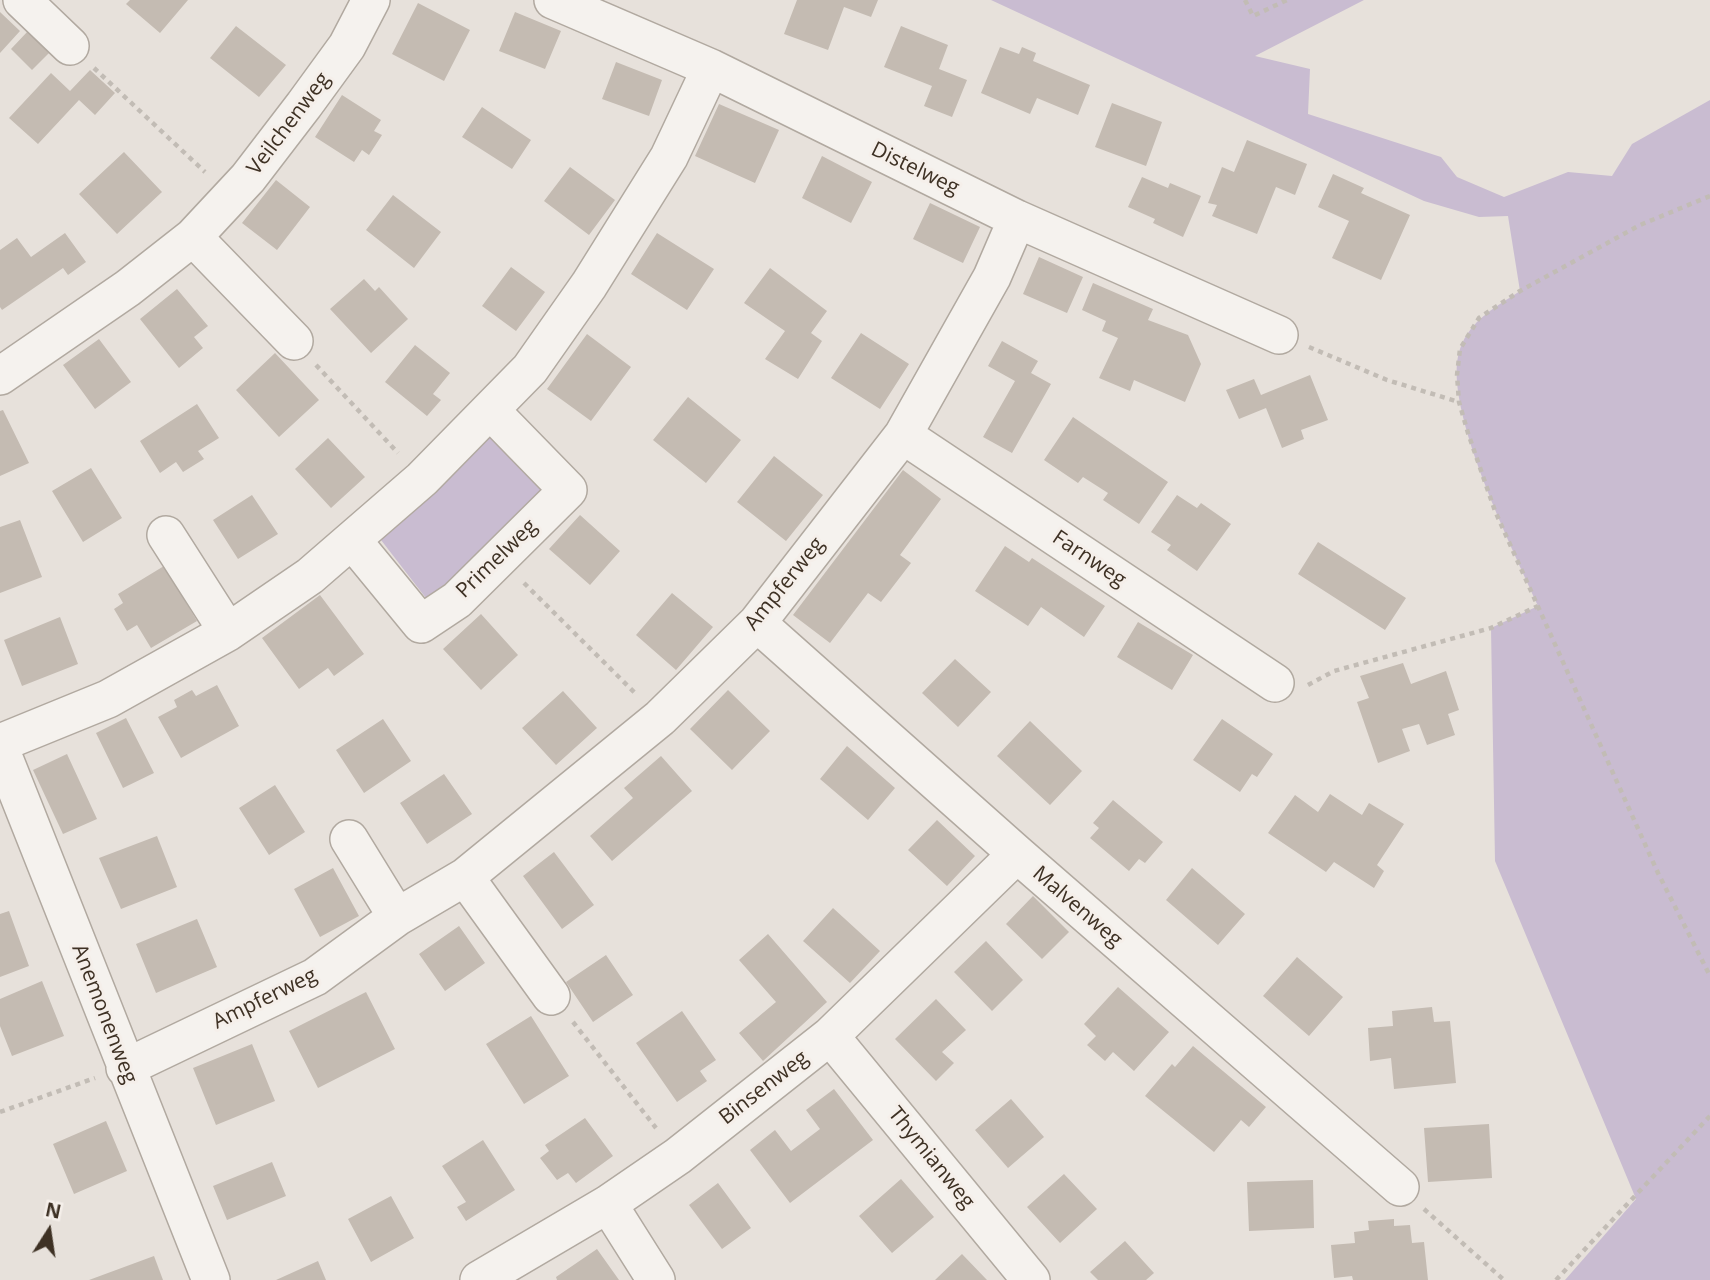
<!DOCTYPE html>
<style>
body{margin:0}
#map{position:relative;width:1710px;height:1280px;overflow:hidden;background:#e7e1db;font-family:"Open Sans",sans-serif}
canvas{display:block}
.north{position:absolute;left:14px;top:1196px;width:70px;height:70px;-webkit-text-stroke:5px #f5efea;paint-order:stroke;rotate:12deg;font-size:19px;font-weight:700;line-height:28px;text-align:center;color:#3e3124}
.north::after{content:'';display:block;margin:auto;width:24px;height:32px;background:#3e3124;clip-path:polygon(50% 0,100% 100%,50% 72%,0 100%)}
</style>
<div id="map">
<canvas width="1710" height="1280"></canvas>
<div class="north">N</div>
</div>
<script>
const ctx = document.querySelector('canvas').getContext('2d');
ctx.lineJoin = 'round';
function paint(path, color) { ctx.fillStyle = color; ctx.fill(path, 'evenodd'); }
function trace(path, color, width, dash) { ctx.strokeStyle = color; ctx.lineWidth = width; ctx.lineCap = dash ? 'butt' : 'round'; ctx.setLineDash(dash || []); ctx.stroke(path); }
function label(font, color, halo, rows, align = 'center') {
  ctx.font = font + ' "Open Sans",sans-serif'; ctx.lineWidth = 6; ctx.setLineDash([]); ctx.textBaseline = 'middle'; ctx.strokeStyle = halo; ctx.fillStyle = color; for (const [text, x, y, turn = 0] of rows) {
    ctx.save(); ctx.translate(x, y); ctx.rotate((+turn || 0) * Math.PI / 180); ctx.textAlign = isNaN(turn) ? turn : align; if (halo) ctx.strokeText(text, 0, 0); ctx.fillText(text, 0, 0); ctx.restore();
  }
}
paint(new Path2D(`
 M991,0H1364L1255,56L1310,69L1308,114L1441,157L1457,177L1504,197L1568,172L1612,176L1632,144L1710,100V1280H1565L1636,1199L1495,861L1491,628L1538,606C1514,551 1440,405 1460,349C1470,320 1496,307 1520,291L1508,216L1479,217L1424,201Z
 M492,432L547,488L429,602L381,540Z`), '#c9bcd1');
paint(new Path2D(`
 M130,0H188L160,33L126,4Z
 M797,0H878L871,17L844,7L828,50L784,34Z
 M418,3L470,30L444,81L392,54Z
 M0,12L20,31L0,53Z
 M515,12L561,31L545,69L499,51Z
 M236,26L286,65L259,97L210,58Z
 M901,26L948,45L939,69L967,80L952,117L924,106L932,86L884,67Z
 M28,31L49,53L32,70L11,49Z
 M1000,47L1019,54L1022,47L1036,53L1033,61L1090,85L1078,115L1037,98L1030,114L981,93Z
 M616,62L662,80L649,116L602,99Z
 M90,70L115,93L95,115L79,100L38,144L9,118L51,73L70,91Z
 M342,95L381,120L374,131L382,135L369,155L362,150L354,162L315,137Z
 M1112,103L1162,122L1146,166L1095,147Z
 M719,104L779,130L755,183L695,156Z
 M482,107L531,140L512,169L462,137Z
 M1247,140L1307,164L1295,195L1276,187L1257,234L1212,216L1217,205L1208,203L1222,167L1234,172Z
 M124,152L162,192L117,234L79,194Z
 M822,156L872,182L851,223L802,198Z
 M570,167L615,200L589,235L544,201Z
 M1333,174L1364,188L1361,193L1410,215L1381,280L1332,258L1349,221L1318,207Z
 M1142,177L1168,188L1170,183L1201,196L1183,237L1153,223L1155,219L1128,207Z
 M276,180L310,207L277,250L242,223Z
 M393,195L441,232L414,268L366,230Z
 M930,203L980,227L963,263L913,239Z
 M65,233L86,262L68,275L63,268L2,310L0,307V250L17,238L31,257Z
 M657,233L714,269L687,310L631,274Z
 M1039,257L1083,277L1067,313L1023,294Z
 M511,267L545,292L516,331L482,306Z
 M770,268L827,311L811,333L822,341L798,379L765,359L785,331L744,303Z
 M364,279L375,291L379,287L408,319L371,353L330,309Z
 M1093,283L1153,309L1148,320L1188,335L1201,364L1185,402L1134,380L1130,391L1099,378L1118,338L1102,331L1106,321L1082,310Z
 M177,289L208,326L194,337L203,348L179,368L140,319Z
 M861,333L909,364L880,409L831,378Z
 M587,334L631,367L591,421L547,389Z
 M99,339L131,382L95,409L63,365Z
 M1002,341L1038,361L1031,373L1051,384L1012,453L983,437L1015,381L988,366Z
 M415,345L450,373L433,394L441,400L427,416L385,382Z
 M275,353L319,400L279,437L236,390Z
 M1310,375L1328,420L1301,430L1304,439L1282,448L1266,408L1239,419L1226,390L1254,379L1261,395Z
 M688,397L741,440L706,483L653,440Z
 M197,404L219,438L198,451L204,459L183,472L176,462L160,473L140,441Z
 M3,410L29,463L0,476V411Z
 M1073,417L1168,482L1139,524L1103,500L1108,493L1083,477L1078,483L1044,460Z
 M328,438L365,477L331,508L295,469Z
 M774,456L823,495L786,541L737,502Z
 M91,468L122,518L83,542L52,491Z
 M903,470L941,499L900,555L911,563L881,602L868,593L830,643L793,615Z
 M252,495L278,534L238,559L213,520Z
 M1177,495L1197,508L1201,503L1231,524L1197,571L1167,550L1171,545L1151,532Z
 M580,515L620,551L590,585L549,549Z
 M20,520L42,577L0,593V527Z
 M1318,542L1406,598L1385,630L1298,574Z
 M1005,546L1029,562L1032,558L1105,606L1084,637L1041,607L1028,626L975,591Z
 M164,566L197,621L151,648L137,625L127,631L114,609L123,603L118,594Z
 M672,593L713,627L676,670L636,635Z
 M320,595L364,654L334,676L328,668L299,689L262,638Z
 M481,614L518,655L481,690L443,649Z
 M60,617L78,664L22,686L4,640Z
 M1138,622L1193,655L1172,690L1117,657Z
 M955,659L991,692L958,727L922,693Z
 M1403,663L1411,684L1446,671L1459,710L1448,714L1455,735L1427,745L1419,724L1402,729L1410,751L1378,763L1357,702L1369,698L1360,676Z
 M217,685L239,726L181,758L158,717L177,707L174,700L192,690L196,696Z
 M728,690L770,731L732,770L690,729Z
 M563,691L597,728L556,765L522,728Z
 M126,718L154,773L123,788L96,733Z
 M383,719L411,761L364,793L336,750Z
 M1222,719L1273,754L1257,777L1252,774L1240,792L1193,760Z
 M1030,721L1082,771L1050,805L997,756Z
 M847,746L895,788L868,820L820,779Z
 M67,754L97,819L63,834L33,770Z
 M661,756L692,791L612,861L590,836L633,798L624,788Z
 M444,774L472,814L427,844L400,803Z
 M275,785L305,832L269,855L239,808Z
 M1330,794L1362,815L1369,803L1404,824L1377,865L1384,871L1374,888L1334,862L1326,872L1268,833L1295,795L1318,812Z
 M1113,800L1163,842L1145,863L1139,859L1129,871L1090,838L1099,828L1093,823Z
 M937,820L975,856L947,886L908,850Z
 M157,836L177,887L121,909L99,858Z
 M554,852L594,905L562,929L523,876Z
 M333,868L359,916L320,937L294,889Z
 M1192,868L1245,914L1218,945L1166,900Z
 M1033,896L1069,932L1042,959L1006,924Z
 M833,908L880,951L850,983L803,941Z
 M9,911L29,966L0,977V914Z
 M197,919L217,967L156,993L136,944Z
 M459,926L485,963L445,991L419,954Z
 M768,934L827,1002L763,1061L739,1033L776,1002L739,960Z
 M986,941L1023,980L992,1011L954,972Z
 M606,955L633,995L593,1022L566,982Z
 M1297,957L1343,997L1309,1036L1263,996Z
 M42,981L64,1036L12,1056L0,1026V999Z
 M1118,987L1169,1032L1134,1071L1113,1052L1105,1061L1087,1045L1096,1036L1084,1024Z
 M366,992L395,1049L318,1088L289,1031Z
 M936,999L966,1030L942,1052L954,1063L936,1081L895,1039Z
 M1432,1007L1434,1022L1450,1021L1456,1083L1394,1089L1391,1058L1370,1061L1368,1028L1393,1026L1392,1011Z
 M682,1011L716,1060L700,1071L707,1081L677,1102L636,1043Z
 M531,1016L569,1076L524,1104L486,1044Z
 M252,1044L275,1101L216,1125L193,1068Z
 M1193,1046L1266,1107L1249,1127L1241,1120L1214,1152L1145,1096L1172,1064L1175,1067Z
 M834,1089L873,1140L790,1203L750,1150L775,1130L791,1151L820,1129L806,1110Z
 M1011,1099L1044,1137L1008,1168L975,1130Z
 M585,1118L613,1156L576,1183L568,1173L557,1180L540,1158L549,1151L545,1145Z
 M106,1121L127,1171L74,1194L53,1144Z
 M1489,1124L1492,1178L1428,1182L1424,1128Z
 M483,1140L515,1190L466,1221L457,1207L466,1202L442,1166Z
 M272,1162L286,1196L227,1220L213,1186Z
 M1064,1174L1097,1209L1060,1243L1027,1207Z
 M901,1179L934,1217L892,1253L859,1216Z
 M1313,1180L1314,1228L1249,1231L1247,1182Z
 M718,1183L751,1228L722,1249L689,1205Z
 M391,1196L414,1238L371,1262L348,1219Z
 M1394,1219V1226L1410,1225L1412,1243L1424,1242L1428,1280H1353L1352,1276L1334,1278L1331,1245L1355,1243L1354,1232L1369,1230L1368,1221Z
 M1125,1241L1154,1273L1146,1280H1098L1090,1272Z
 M597,1249L619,1280H557L556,1277Z
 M962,1254L987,1280H935Z
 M154,1256L163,1280H89Z
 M318,1261L326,1280H276Z`), '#c4bbb2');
const minor = new Path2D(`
 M22,0L70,46
 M553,0L711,68L1017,219L1279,335
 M193,237L294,341
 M0,376L128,288L193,237L248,178L304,105L347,46L371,0
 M903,435L1275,683
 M166,535L228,632
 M352,540L421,624L457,600L568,490L490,410
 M757,623L1017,854L1400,1187
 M0,743L108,699L228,632L310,576L422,479L530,369L589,285L669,157L711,68
 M0,748L211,1280
 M349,839L397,917
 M465,877L551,996
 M830,1036L1031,1280
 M125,1068L315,977L397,917L465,877L660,718L757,623L903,435L992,277L1017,219
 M608,1204L656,1280
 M479,1280L608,1204L678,1156L830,1036L1017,854`);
trace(minor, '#b1a9a0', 40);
trace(new Path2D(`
 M1245,0L1253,16L1287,0
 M94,68L205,172
 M1710,196L1640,225L1520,291L1479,318L1460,349L1457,375L1459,402L1468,433L1495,511L1658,873L1710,976
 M1309,347L1387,380L1459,402
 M316,365L398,453
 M524,583L635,693
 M1308,685L1334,671L1491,628L1538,606
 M573,1022L656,1128
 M0,1112L95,1078
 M1424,1209L1504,1280
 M1556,1280L1710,1116`), '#c2bcb5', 4.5, [5, 5]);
trace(minor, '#f5f2ee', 37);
label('21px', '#3e3124', '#f5efea', [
 ["Veilchenweg",289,124,-53],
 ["Distelweg",915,169,26],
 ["Primelweg",497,559,-44],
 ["Farnweg",1089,559,34],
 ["Ampferweg",785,584,-51],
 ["Malvenweg",1077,907,41],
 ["Ampferweg",265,999,-26],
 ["Anemonenweg",104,1014,69],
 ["Binsenweg",764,1088,-38],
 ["Thymianweg",931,1158,51]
]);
</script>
